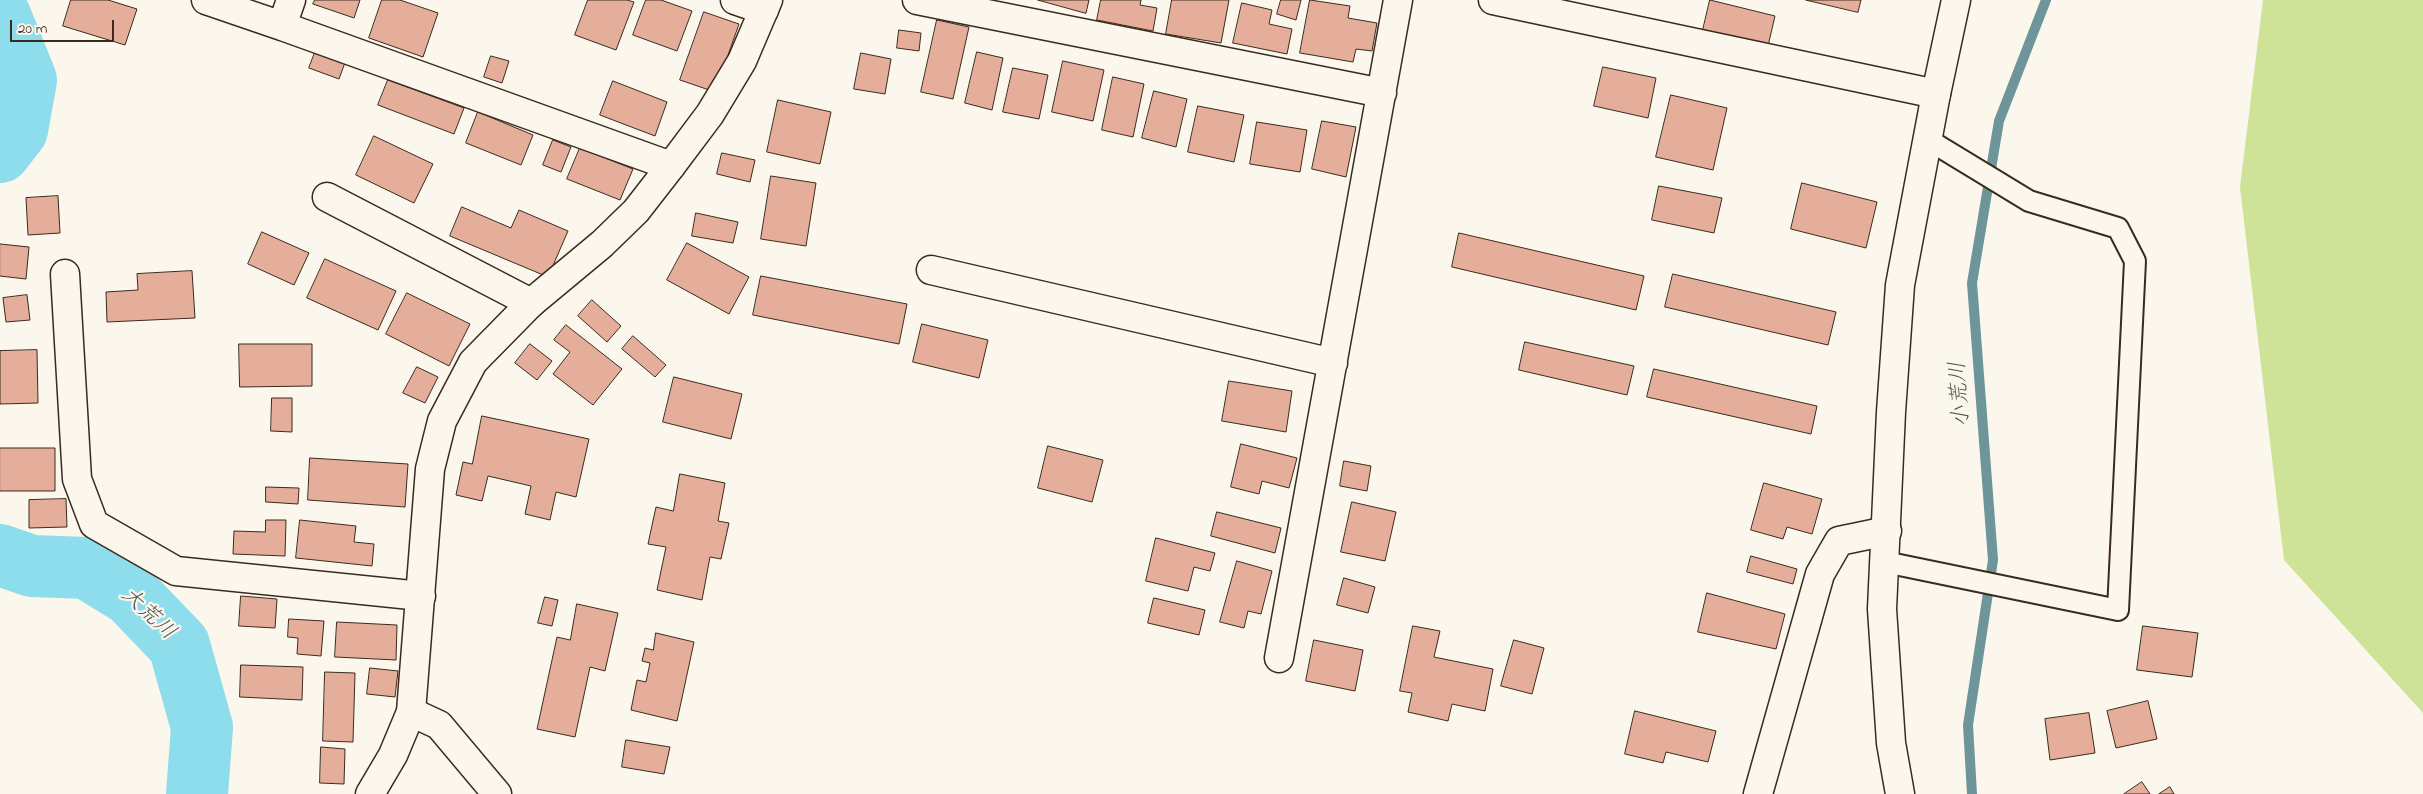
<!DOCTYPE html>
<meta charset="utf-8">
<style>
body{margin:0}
#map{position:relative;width:2423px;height:794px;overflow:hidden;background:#fbf7ec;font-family:"Indie Flower",sans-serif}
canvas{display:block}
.scale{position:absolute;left:10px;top:20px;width:104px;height:22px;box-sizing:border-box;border:2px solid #3b2a1e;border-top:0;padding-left:6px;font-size:15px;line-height:18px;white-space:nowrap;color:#3b2a1e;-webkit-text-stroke:4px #fbf7ec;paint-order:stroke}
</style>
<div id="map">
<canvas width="2423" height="794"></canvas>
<div class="scale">20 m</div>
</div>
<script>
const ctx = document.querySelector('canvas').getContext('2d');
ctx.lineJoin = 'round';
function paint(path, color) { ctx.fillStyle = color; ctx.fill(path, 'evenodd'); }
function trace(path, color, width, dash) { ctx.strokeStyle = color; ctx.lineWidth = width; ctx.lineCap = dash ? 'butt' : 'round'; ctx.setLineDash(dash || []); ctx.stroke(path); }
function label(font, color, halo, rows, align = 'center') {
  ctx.font = font + ' "Indie Flower","Klee One",sans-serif'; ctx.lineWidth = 4.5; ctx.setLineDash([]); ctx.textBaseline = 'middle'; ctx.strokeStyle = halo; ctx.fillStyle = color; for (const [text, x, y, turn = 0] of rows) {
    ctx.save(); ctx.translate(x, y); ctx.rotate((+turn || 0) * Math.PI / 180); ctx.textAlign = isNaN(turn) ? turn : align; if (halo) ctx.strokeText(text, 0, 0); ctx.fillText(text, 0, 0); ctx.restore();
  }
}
paint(new Path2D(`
 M2263,0H2423V713L2284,560L2240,187Z`), '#cee398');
trace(new Path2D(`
 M1972,794L1968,725L1993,560L1972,283L1999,121L2046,0`), '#6d959a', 10);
trace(new Path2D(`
 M0,16L26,80L17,130L0,152
 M0,555L32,566L87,568L131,595L179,645L202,727L197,794`), '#8eddec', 62);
const building = new Path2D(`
 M71,0H108L137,9L125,45L63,26Z
 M315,0H360L354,18L313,4Z
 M382,0H400L438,13L423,57L369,38Z
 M588,0H627L634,2L616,50L575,35Z
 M646,0H661L692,11L677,51L633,35Z
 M1038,0H1089L1086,13Z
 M1101,0H1141L1140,5L1157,8L1153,31L1097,20Z
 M1172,0H1229L1221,43L1166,34Z
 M1281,0H1301L1296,20L1277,14Z
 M1310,0L1350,6L1348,18L1377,23L1372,51L1356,49L1353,62L1300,53Z
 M1710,0L1775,16L1768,46L1703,30Z
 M1806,0H1861L1858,12Z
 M1242,3L1272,10L1269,24L1292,29L1287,54L1233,43Z
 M704,12L739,24L715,92L680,80Z
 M937,20L969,27L953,99L921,92Z
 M899,30L921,33L919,51L897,48Z
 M316,50L346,60L339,79L309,68Z
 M977,52L1003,58L992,110L965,103Z
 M861,53L891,59L885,94L854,89Z
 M491,56L509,61L502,83L484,77Z
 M1063,61L1104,70L1093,121L1052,112Z
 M1603,67L1656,78L1648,118L1594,106Z
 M1013,68L1048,75L1039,119L1003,112Z
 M1113,77L1144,84L1133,137L1102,130Z
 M388,80L464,108L454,134L378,105Z
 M613,81L667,102L655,136L600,115Z
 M1154,91L1187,99L1176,147L1142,138Z
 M1671,95L1727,108L1713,170L1656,157Z
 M778,100L831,112L820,164L767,152Z
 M1198,106L1244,115L1234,162L1188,152Z
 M478,112L533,135L521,165L466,143Z
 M1322,121L1356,127L1346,177L1312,169Z
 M1257,122L1307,130L1300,172L1250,164Z
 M374,136L433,164L414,203L356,175Z
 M553,140L571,147L561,172L543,165Z
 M580,148L633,169L620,200L567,179Z
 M722,153L755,160L750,182L717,174Z
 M771,176L816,183L806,246L761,239Z
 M1802,183L1877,202L1866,248L1791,229Z
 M1659,186L1722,198L1714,233L1652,220Z
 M58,196L60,233L28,235L26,198Z
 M462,207L511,228L519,210L568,231L548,277L450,236Z
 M696,213L738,222L733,243L692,236Z
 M262,232L309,253L294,285L248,264Z
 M1459,233L1644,276L1636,310L1452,267Z
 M687,243L749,277L729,314L667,280Z
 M0,244L29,247L26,279L0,276Z
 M325,259L396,291L378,330L307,298Z
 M192,271L195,318L107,322L106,292L138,290L137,274Z
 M1673,274L1836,312L1828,345L1665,307Z
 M761,276L907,304L899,344L753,315Z
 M407,293L470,324L449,366L386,334Z
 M27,295L30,320L6,322L3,298Z
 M592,300L621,326L607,342L578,316Z
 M922,324L988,340L979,378L913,362Z
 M566,325L622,369L593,405L553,374L570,352L554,340Z
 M633,336L666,365L655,377L622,349Z
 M1525,342L1634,366L1627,395L1519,370Z
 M239,344H312V386L240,387Z
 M530,344L552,361L537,380L515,363Z
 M37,350L38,403L0,404V351Z
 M417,367L438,377L425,403L403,393Z
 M1654,369L1817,406L1811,434L1647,397Z
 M674,377L742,394L731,439L663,422Z
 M1229,381L1292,391L1286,432L1222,421Z
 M272,398H292V432L271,431Z
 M482,416L589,439L576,497L556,492L550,520L525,514L531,486L488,476L482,501L456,495L463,462L472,464Z
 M1241,444L1297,458L1289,488L1262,481L1259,494L1231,487Z
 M1048,446L1103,460L1092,502L1038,488Z
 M0,448H55V491H0Z
 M310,458L408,464L405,507L308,500Z
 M1344,461L1371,466L1367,491L1340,486Z
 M680,474L725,483L718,521L729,523L721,559L710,557L702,600L657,590L666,547L648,544L656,507L673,511Z
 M1764,483L1822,499L1812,534L1787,527L1783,539L1751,530Z
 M266,487L299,488L298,504L266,502Z
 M66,499L67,527L29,528V500Z
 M1352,502L1396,512L1385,561L1341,552Z
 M1217,512L1281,528L1275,553L1211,536Z
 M266,520H286L285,556L233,554L234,531L265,532Z
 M300,520L356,526L354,542L374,544L372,566L296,558Z
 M1156,538L1215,553L1210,571L1194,567L1188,591L1146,581Z
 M1751,556L1797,569L1793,584L1747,572Z
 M1237,561L1272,571L1261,614L1248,611L1244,628L1220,622Z
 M1344,578L1375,587L1368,613L1337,605Z
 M1707,593L1785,614L1776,649L1698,632Z
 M241,596L277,599L275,628L239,626Z
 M545,597L558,600L552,626L538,623Z
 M1154,598L1205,610L1199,635L1148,623Z
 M577,604L618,613L605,671L590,667L575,737L537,729L557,637L570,640Z
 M289,619L324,621L321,656L297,654L298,638L288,637Z
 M337,622L397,625L396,660L335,657Z
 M1413,626L1440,631L1434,657L1493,669L1485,711L1452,704L1448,721L1408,712L1412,693L1400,691Z
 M2143,626L2198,633L2192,677L2137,670Z
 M656,633L694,642L677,721L631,710L637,680L646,682L650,663L642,661L645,648L653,650Z
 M1314,640L1363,650L1355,691L1306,681Z
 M1514,640L1544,648L1532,694L1501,686Z
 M241,665L303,667L302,700L240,697Z
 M370,668L398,671L395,697L367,694Z
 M325,672L355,673L353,742L323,741Z
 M2148,701L2157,739L2116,748L2107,711Z
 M1635,711L1716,731L1708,762L1666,752L1663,763L1625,754Z
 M2089,713L2095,753L2050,760L2045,719Z
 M626,740L670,747L664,774L622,767Z
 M321,747L345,749L344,784L320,783Z
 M2142,782L2150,794H2124Z
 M2170,787L2174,794H2159Z`);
paint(building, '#e5ae9b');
trace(building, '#3b2a1e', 1);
const service = new Path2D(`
 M1885,562L2118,610L2135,261L2118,228L2029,201L1927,139`);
const minor = new Path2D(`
 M206,0L282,26
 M291,0L282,26L671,166
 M735,0L764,10
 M917,0L1382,93
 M1493,0L1936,94L1956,0
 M327,197L531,303
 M931,270L1333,363
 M65,274L77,479L94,524L176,571L421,596
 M1279,658L1398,0
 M411,712L439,725L497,794
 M1758,794L1820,574L1839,541L1887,531`);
const tertiary = new Path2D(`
 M370,794L393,755L411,712L430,469L442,421L473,362L531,303L602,244L636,211L671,166L710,114L742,61L768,0
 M1900,794L1891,743L1882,609L1891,412L1900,285L1936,94`);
trace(service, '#3b2a1e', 24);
trace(minor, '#3b2a1e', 31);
trace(tertiary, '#3b2a1e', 31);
trace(service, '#fbf7ec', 20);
trace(minor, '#fbf7ec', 28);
trace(tertiary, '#fbf7ec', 28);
label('italic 22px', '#505752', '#fbf7ec', [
 ["小荒川",1962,394,-94],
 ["大荒川",147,615,43]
]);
</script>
